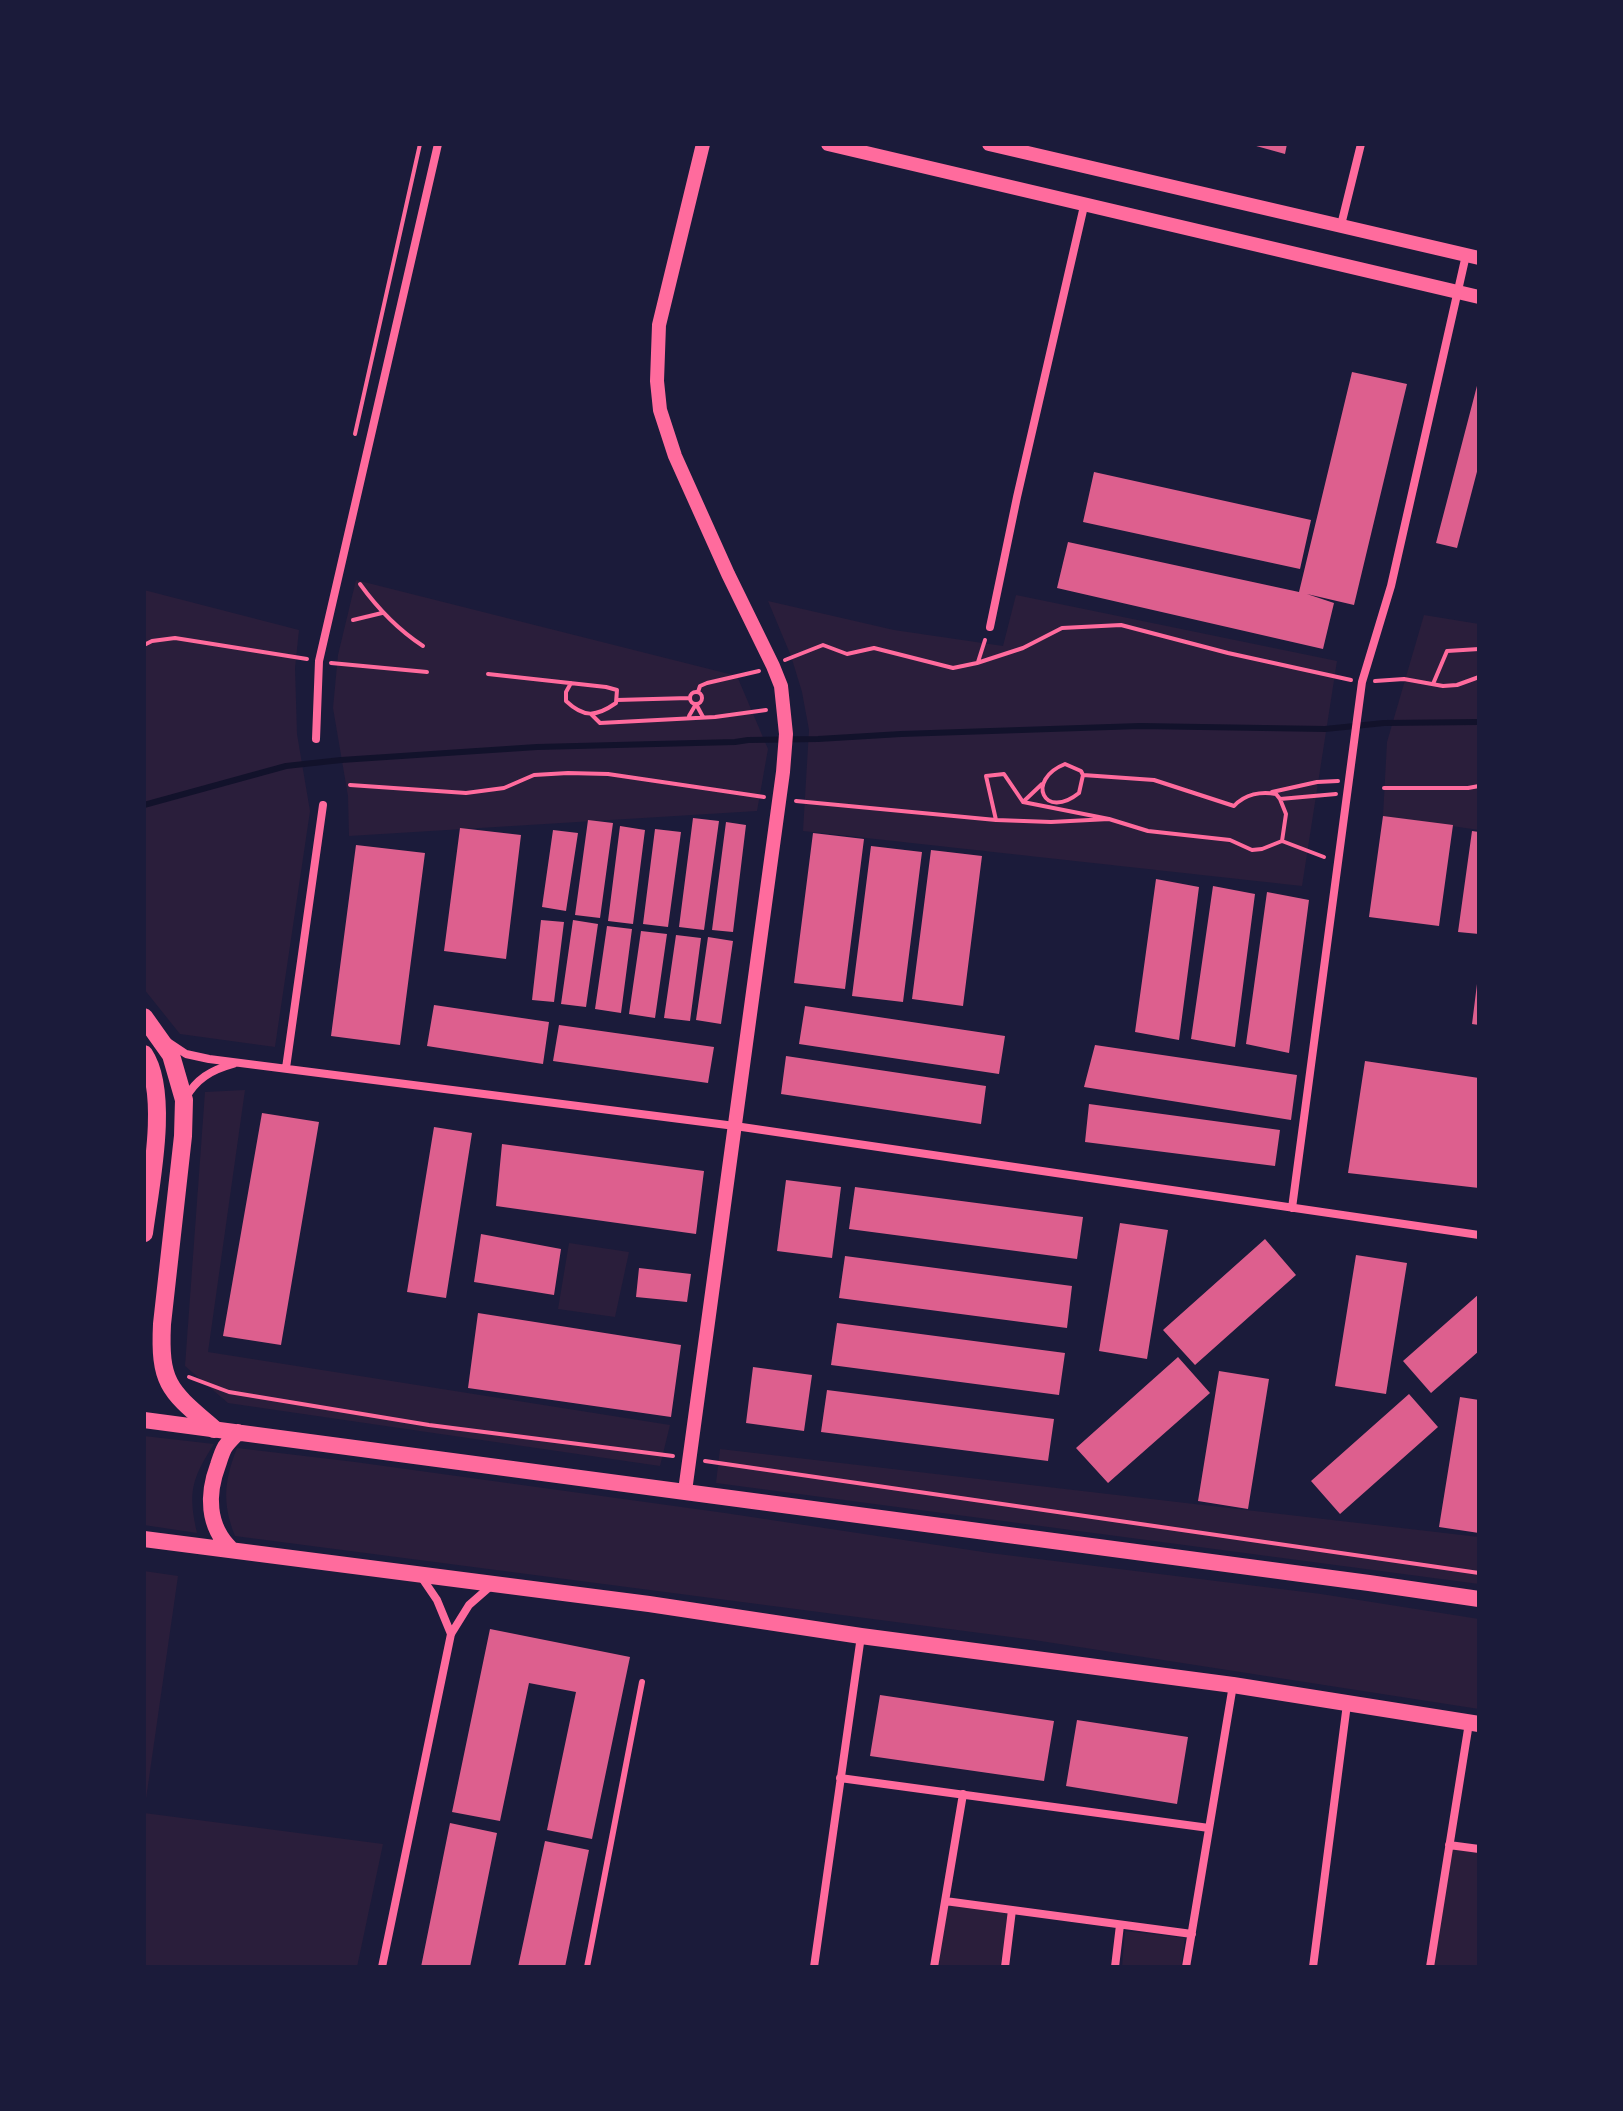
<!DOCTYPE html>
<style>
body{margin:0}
#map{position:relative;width:1623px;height:2111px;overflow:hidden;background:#1b1b3a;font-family:"Work Sans",sans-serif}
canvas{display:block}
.frame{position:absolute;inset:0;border:146px solid #1b1b3a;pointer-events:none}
</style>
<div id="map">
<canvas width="1623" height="2111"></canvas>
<div class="frame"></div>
</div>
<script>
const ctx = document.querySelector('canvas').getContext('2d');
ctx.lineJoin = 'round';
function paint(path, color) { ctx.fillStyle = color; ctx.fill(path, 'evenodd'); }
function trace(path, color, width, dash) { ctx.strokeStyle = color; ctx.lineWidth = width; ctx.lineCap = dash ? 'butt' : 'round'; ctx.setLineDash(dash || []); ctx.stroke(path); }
paint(new Path2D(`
 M356,580L737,676L768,749L757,811L349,836L348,796L333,708L338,655Z
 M144,590L299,630L295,668L297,734L310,811L275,1047L180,1034L144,989Z
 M1016,595L1337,661L1302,886L803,831L809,730L802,692L791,656L768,601L894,630L1003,646Z
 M1424,615L1479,624V830L1383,816L1387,742Z
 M245,1090L208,1352L670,1425L660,1466L228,1403L185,1366L205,1092Z
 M569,1243L629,1252L615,1317L558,1309Z
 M144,1436L214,1444C191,1480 188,1492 197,1533L144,1525Z
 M237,1448L355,1462L725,1513L990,1553L1321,1594L1479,1619V1709L1034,1640L235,1536C222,1503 224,1481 237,1448Z
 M720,1449L1479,1537V1584L716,1483Z
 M144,1571L178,1576L144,1813Z
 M144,1813L383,1844L357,1967H144Z
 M1449,1845L1479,1849V1967H1430Z
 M948,1905L1009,1914L1000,1967H937Z
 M1125,1931L1185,1938L1181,1967H1122Z`), '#2a1e3b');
trace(new Path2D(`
 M144,805L286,766L341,760L537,747L735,742L748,740L818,739L901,734L1140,726L1325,729L1384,723L1479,722`), '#12122b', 6);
paint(new Path2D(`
 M1249,144H1287L1285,154Z
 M1352,372L1407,384L1354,605L1307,594L1334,603L1323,649L1057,588L1068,542L1299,592Z
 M1478,382L1479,464L1457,548L1436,543Z
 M1094,472L1311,520L1300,569L1083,522Z
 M1383,816L1453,825L1439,926L1369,917Z
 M693,818L719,821L704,930L679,927Z
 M588,820L613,823L600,918L575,915Z
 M726,822L746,825L733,932L712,930Z
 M620,826L645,830L633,924L608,921Z
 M460,828L521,835L506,959L444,951Z
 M655,829L681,832L668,927L643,924Z
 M553,830L578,833L566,911L542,907Z
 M1472,831L1479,832V934L1458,932Z
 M813,833L864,839L845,989L794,983Z
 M356,845L425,853L400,1045L331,1036Z
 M871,846L922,852L903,1002L852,996Z
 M931,850L982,856L963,1006L912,999Z
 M1156,879L1199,887L1179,1040L1135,1032Z
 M1213,886L1255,894L1235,1047L1191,1039Z
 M1267,892L1309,900L1289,1053L1246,1044Z
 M541,920L564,922L554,1002L532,1000Z
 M573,920L598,924L586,1007L561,1004Z
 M607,926L632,929L621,1013L595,1009Z
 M641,931L667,934L655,1018L629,1014Z
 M676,935L701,938L690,1021L664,1018Z
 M708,937L733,941L721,1024L696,1020Z
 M1477,984H1479V1025L1472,1024Z
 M434,1005L549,1022L543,1064L427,1046Z
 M805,1006L1005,1036L999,1074L799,1044Z
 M559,1025L714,1047L708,1083L553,1061Z
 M1095,1045L1297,1075L1291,1120L1084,1087Z
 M786,1056L986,1086L981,1124L781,1094Z
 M1365,1061L1479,1078V1188L1348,1173Z
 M1089,1104L1280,1130L1275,1166L1085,1142Z
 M262,1113L319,1122L281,1345L223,1336Z
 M434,1127L472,1133L446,1298L407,1292Z
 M502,1144L704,1171L696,1234L496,1206Z
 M786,1180L841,1187L832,1258L777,1251Z
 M855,1187L1083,1217L1077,1259L849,1229Z
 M1120,1223L1168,1230L1147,1359L1099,1351Z
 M481,1234L561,1249L554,1295L474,1282Z
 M1265,1239L1296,1275L1195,1365L1163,1330Z
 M1356,1255L1407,1263L1386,1394L1335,1386Z
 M845,1256L1072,1286L1067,1328L839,1298Z
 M639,1268L691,1274L687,1302L636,1297Z
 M1479,1294V1351L1431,1393L1403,1361Z
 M478,1313L681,1345L671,1417L468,1388Z
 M837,1323L1065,1353L1059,1395L831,1365Z
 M1178,1357L1210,1393L1108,1483L1076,1448Z
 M753,1367L812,1375L804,1431L746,1423Z
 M1219,1371L1269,1379L1248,1509L1198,1501Z
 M827,1390L1054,1419L1048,1461L821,1432Z
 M1409,1394L1438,1427L1340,1514L1311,1481Z
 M1460,1397L1479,1400V1533L1439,1527Z
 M490,1629L630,1657L592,1839L547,1830L576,1692L529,1683L500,1821L452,1812Z
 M880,1695L1054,1721L1044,1781L870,1756Z
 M1077,1720L1188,1737L1177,1804L1066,1786Z
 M450,1823L497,1833L470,1967H421Z
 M545,1841L589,1850L565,1967H518Z`), '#dd5f8e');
trace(new Path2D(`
 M355,434L420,144
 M360,584C378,609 397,629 423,646
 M353,620L382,613
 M144,645L152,641L175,638L307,659
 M785,660L823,645L847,654L874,648L953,668L977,663L1023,648L1062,628L1121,625L1228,653L1351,680
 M978,662L985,640
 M331,663L427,672
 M488,674L606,687L617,690L616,703C596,717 584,718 566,701V692L571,683
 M1375,681L1404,679L1443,686L1457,685L1479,677
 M1433,684L1447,651L1479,649
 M690 698a6 6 0 1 1 12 0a6 6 0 1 1-12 0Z
 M698,692L700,686L707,683L759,671
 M617,700L689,698
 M591,714L600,723L715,717L766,710
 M689,716L696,704L703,717
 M1083,775L1079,793C1044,821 1025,780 1065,764L1081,771L1083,775L1154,780L1234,806C1245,794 1261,791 1276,794L1280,799
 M350,785L466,793L504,788L534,775L568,773L608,774L764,797
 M1384,788H1468L1479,786
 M1272,792L1317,782L1338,781
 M796,801L996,820L1051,822L1109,819
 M1023,802L1042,784
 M996,820L986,776L1004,774L1023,802L1109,819L1148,831L1230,840L1252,850L1262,849L1282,841L1324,857
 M1282,841L1286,814L1280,799L1336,794
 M189,1377L229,1392L429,1425L673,1456
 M705,1461L1479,1573`), '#ff6b9d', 4);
trace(new Path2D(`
 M587,1967L642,1682`), '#ff6b9d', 6);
trace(new Path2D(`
 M1341,225L1361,144
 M990,627L1017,497L1084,206
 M316,739L319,661L438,144
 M168,1042L186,1054L209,1059L735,1126L1479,1235
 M286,1068L323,805
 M185,1099C196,1079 211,1070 233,1064
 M1292,1208L1362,682L1391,586L1466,255
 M420,1575L437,1600L451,1634
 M840,1778L1209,1828
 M1449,1845L1479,1849
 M945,1901L1192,1934
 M382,1967L451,1634L469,1605L493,1584
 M814,1967L861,1636
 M934,1967L963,1794
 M1005,1967L1012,1910
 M1115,1967L1120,1925
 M1186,1967L1233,1685
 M1313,1967L1347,1704
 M1430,1967L1469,1723`), '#ff6b9d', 8);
trace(new Path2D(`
 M828,144L1479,297
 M989,144L1479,258
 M685,1491L783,772L786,734L781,686L773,666L728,574L675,456L660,410L657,381L659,325L703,144`), '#ff6b9d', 14);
trace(new Path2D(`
 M144,1420L1369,1583L1479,1599
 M144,1539L649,1604L861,1636L1233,1685L1479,1724
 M231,1549C207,1526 207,1494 218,1465C220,1459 222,1452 225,1447C229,1441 234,1437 238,1432`), '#ff6b9d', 16);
trace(new Path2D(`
 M144,1017L171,1055L184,1100L183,1136L162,1324C159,1385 170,1391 214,1429
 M144,1054C170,1093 150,1187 144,1233`), '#ff6b9d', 18);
</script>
